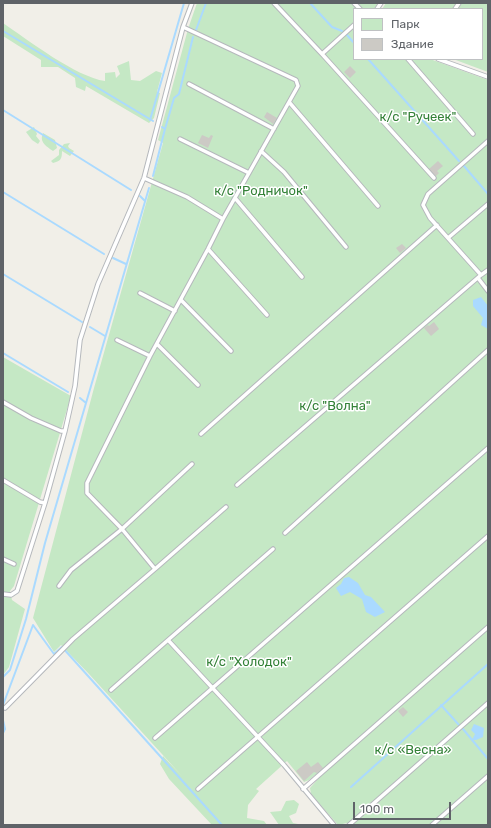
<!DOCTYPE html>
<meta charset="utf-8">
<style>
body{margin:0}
#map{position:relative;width:491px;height:828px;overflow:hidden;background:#f1efe8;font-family:Rubik,sans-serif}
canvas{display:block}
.frame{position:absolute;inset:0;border:4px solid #5f6368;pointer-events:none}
.legend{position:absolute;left:353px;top:8px;width:130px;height:52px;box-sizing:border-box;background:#fff;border:1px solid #bfc1c3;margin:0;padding:5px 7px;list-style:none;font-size:12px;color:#5f6368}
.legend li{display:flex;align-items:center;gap:8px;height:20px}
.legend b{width:20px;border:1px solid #bfc1c3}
.scale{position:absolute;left:353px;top:802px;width:98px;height:18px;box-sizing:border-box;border:2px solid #5f6368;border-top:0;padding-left:5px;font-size:12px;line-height:14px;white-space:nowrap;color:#5f6368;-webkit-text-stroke:3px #fff;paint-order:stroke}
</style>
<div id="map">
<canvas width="491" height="828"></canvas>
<div class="frame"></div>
<ul class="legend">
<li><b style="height:11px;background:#c5e8c5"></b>Парк</li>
<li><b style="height:11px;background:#cccac5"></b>Здание</li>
</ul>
<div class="scale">100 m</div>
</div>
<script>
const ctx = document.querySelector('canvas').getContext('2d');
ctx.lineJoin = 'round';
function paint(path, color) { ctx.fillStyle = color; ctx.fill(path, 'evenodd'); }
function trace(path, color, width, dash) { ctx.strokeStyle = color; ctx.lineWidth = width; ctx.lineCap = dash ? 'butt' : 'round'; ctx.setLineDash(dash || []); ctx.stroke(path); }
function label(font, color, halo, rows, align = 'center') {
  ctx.font = font + ' Rubik,sans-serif'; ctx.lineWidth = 3; ctx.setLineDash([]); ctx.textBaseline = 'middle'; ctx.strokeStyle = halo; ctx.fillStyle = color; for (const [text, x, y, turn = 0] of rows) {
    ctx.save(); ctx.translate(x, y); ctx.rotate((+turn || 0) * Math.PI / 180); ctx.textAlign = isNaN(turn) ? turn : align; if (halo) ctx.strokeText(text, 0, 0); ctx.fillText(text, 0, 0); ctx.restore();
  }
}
paint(new Path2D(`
 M197,3H378L374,9H354V59H430L488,80V825H348L347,823L338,825L311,794L310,788L319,778L315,775L309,780L304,782L287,761L256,789L259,791L248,805L247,818L264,821L267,825H212L169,779L160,764L163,756L182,776L89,674L61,645L54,652L33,618L94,388L163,143L158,140L188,29Z
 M386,3H488V72L453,59H482V9H382Z
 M3,23C28,40 76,77 105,81V73L115,72L116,78L120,74L117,66L129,61L131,80L140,81L156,71L162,73L157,92L160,93L154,118L149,123L86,86L85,91L76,87L75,78L58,67H41V60L3,36Z
 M34,127L37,134L36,136L40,141L38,144L32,140L26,132Z
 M43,133L55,140L57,148L53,151C46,146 39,142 43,133Z
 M70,143L68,146L69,148L74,151L70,156L62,151C62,160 60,161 53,163L51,161L59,155V150L64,144Z
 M3,357L71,396L14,586L10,591L12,600L25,609L9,667L3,675Z
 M294,800L299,804L296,813L289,816L293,823L303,825H279L270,812L281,811L286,801Z`), '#c5e8c5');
paint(new Path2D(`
 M481,297L488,306V329L481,325L483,318L473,306V300Z
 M349,577L358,583L365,595L371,597L385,612L375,617L366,612L362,599L350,592L341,596L336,588L341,584L344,578Z
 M474,724L484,728L483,737L476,740H472L475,734L471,730Z`), '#aadaff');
trace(new Path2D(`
 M310,3L332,27L342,31
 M196,30L206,3
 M3,31L153,121
 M347,35L354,43
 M368,59L459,161
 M3,110L131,190
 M150,120L184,3
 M165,129L174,98L179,94L193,37
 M464,166L488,194
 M153,176L165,129L162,127
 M3,192L104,254
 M140,196L145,201
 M113,258L126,264
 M3,274L82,322
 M90,327L105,336
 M3,353L68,392
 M80,398L86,403
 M3,677L10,670L26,619L45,543L149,188
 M3,705L33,625L54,654L62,647L222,825
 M441,705L459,725
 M3,720L5,729L3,733
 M463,729L488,759
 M351,787L488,664`), '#aadaff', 2);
paint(new Path2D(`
 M350,66L356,72L350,78L344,72Z
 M267,112L277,118L273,124L264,117Z
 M202,135L209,138L211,135L213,136L208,148L198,143Z
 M438,161L443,166L437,171L439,173L435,177L429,169Z
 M402,244L406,248L400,253L396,248Z
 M434,322L439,329L431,336L424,328L428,325L429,326Z
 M403,707L408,712L403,717L398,711Z
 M307,762L311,767L318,762L323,768L317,773L314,772L304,781L296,771Z`), '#cccac5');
const lane = new Path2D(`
 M274,3L322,54
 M354,3L360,9
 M377,9L381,3
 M455,9L459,3
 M354,25L322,54L434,178
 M183,27L296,80L298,86L223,219
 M408,59L473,134
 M438,59L488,77
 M189,84L274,129
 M289,102L378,206
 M180,139L249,173
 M488,141L428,194L423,205L430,218L481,275L488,270
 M261,151L284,172L346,247
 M235,198L302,277
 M448,238L488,204
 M208,249L267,315
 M478,278L488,291
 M140,293L175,311
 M181,300L231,351
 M117,340L150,356
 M157,344L198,385
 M3,402L31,418L61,431H65
 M201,434L437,225
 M3,480L40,502L45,503
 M237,485L481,275
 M285,533L488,350
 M273,549L168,640L284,765L334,825
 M3,559L14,564
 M155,569L226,507
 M59,586L71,570L122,529L192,464
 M3,594L11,595L17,591L45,503L65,431L75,386L80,340L98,284L144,178L183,27L192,3
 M111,690L168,640
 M5,708L73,639L155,569L122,529L87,493V483L150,356L208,249L223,219L187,197L144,178
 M155,738L488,448
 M198,789L488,536
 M303,789L488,627
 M349,825L488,703
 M432,825L488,776`);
trace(lane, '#b5b8bc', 5.5);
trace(lane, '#fff', 3.5);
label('13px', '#348238', '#fff', [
 ["к/с \"Ручеек\"",418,117],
 ["к/с \"Родничок\"",261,191],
 ["к/с \"Волна\"",335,406],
 ["к/с \"Холодок\"",249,662],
 ["к/с «Весна»",413,750]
]);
</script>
